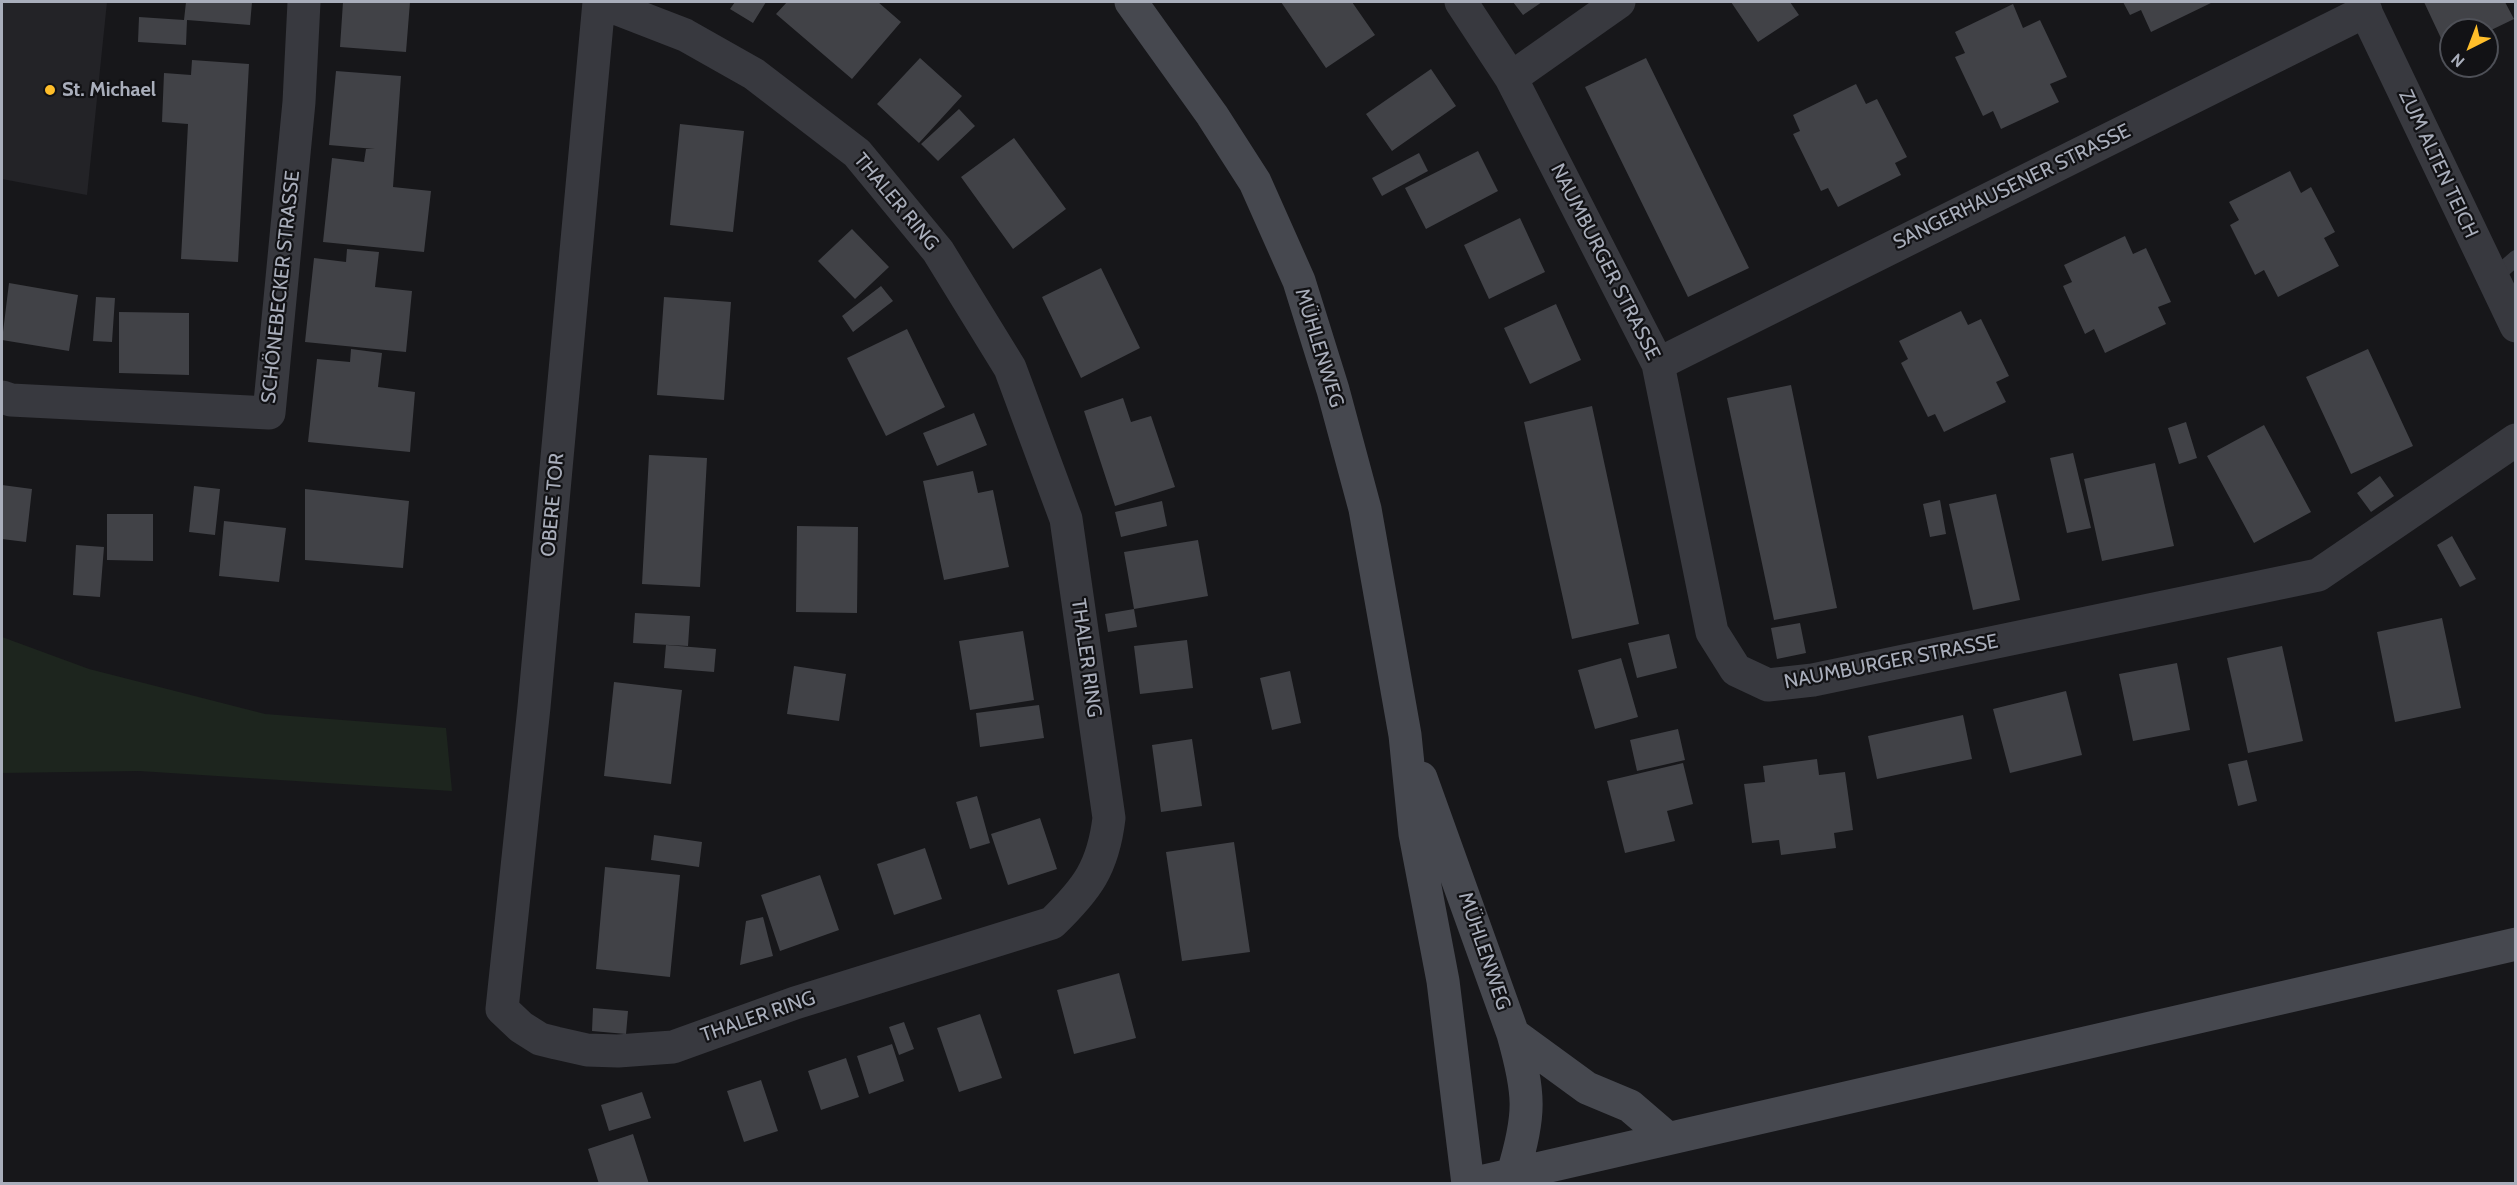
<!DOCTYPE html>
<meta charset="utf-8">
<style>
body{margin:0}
#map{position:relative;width:2517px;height:1185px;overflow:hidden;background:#17171a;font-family:Cabin,sans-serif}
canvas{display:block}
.frame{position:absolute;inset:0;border:3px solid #a9aebb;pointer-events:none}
.north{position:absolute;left:2439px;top:18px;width:60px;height:60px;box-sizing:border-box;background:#121215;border:2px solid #4e5057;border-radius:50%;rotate:222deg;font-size:16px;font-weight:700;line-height:24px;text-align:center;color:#a9aebb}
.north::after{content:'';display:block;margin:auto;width:21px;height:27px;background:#ffbe2a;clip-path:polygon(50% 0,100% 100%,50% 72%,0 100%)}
</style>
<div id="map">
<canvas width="2517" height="1185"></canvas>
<div class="frame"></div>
<div class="north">N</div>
</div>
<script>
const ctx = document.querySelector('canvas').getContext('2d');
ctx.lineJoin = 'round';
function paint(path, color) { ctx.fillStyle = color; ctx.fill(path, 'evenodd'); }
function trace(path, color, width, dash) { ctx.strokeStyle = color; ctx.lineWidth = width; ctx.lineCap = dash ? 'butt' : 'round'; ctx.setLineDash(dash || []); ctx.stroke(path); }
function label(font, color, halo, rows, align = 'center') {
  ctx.font = font + ' Cabin,sans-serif'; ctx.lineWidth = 4.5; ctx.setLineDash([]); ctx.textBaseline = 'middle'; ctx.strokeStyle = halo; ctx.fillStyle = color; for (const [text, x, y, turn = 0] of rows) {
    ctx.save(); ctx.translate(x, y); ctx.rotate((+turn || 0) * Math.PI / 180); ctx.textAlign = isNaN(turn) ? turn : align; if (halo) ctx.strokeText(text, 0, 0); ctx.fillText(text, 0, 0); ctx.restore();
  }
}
paint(new Path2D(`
 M2,2H107L87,195L2,179Z`), '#232327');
paint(new Path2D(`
 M2,637L89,669L265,714L446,728L452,791L139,771L2,773Z`), '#1d251e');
paint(new Path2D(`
 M186,2H252L250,25L187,20L186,45L138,42L139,17L184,20Z
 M343,2H410L406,52L340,47Z
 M735,2H766L753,23L730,9Z
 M787,2H878L901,22L852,79L776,14Z
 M1281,2H1352L1375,35L1326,68Z
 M1513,2H1542L1523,15Z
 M1731,2H1790L1799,15L1758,42Z
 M2123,2H2213L2151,32L2141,10L2130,15Z
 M2424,2H2505L2514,19L2487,32V30H2451V49L2447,51Z
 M2013,4L2023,28L2040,20L2067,77L2050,84L2059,102L2001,129L1993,111L1983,116L1955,57L1965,53L1955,32Z
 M920,58L962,96L919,143L877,104Z
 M1646,58L1749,268L1688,297L1585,87Z
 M192,60L249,64L238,262L181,259L188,124L162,122L164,73L191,75Z
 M1431,69L1456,106L1392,151L1366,114Z
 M336,71L401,76L393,187L431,191L424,252L323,242L332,158L364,162L366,149H375L329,145Z
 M1856,84L1866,104L1877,99L1907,157L1895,163L1901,175L1838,207L1828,188L1821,191L1793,134L1800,131L1793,115Z
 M959,109L975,126L938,161L921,144Z
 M680,124L744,131L733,232L670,225Z
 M1014,138L1066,209L1013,249L961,177Z
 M1478,151L1498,191L1426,229L1405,188Z
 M1419,153L1428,171L1382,196L1372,178Z
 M2290,171L2301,193L2311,187L2335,232L2324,238L2339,266L2278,297L2264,270L2255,275L2230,225L2239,220L2229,202Z
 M1520,218L1545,272L1489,299L1464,245Z
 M852,229L889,267L855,299L818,261Z
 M2125,236L2133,254L2146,248L2171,302L2158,307L2166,324L2105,353L2094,329L2085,334L2063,286L2072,282L2064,265Z
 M347,249L379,252L375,287L412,291L406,352L305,342L314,258L346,262Z
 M1101,268L1140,348L1081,378L1042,297Z
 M9,283L78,295L69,351L2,340Z
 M881,286L893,301L853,332L842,316Z
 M96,297L115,298L112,342L93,341Z
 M664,297L731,302L724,400L657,395Z
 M1556,304L1581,360L1530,384L1504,328Z
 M1961,311L1968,325L1981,319L2009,376L1996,382L2006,402L1944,432L1935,414L1928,417L1901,363L1908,359L1899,341Z
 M119,312L189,313V375L119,373Z
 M907,329L945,407L886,436L847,358Z
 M351,349L382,353L378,387L415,392L410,452L308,442L317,359L350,362Z
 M2368,349L2413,446L2351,474L2306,377Z
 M1791,385L1837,608L1774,620L1727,398Z
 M1123,398L1131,422L1151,416L1175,487L1115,506L1084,411Z
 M1592,406L1639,624L1572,639L1524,422Z
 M974,413L987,445L937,466L923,433Z
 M2186,422L2197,458L2179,464L2168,428Z
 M2264,425L2311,512L2254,543L2207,456Z
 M2073,453L2091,528L2067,533L2050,458Z
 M649,455L707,458L700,587L642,584Z
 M2155,463L2174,546L2102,561L2084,479Z
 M973,471L978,493L993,490L1009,567L944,580L923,481Z
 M2380,476L2394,496L2371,512L2357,493Z
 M2,485L32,489L26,542L2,539Z
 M194,486L220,489L215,535L189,532Z
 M305,489L409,501L403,568L305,560Z
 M1996,494L2020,600L1973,610L1949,504Z
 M1940,500L1946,534L1930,537L1923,504Z
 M1162,501L1167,526L1121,537L1115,512Z
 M107,514H153V561L107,560Z
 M224,521L286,528L279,582L219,576Z
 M797,526L858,527L857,613L796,612Z
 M2452,536L2476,579L2460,587L2437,545Z
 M1198,540L1208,596L1134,609L1137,627L1108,632L1105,614L1134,609L1124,552Z
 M76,545L104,547L100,597L73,595Z
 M635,613L690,616L688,646L633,643Z
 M2442,618L2461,708L2395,722L2377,632Z
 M1800,623L1806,653L1777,659L1771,628Z
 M1023,631L1034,700L970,710L959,641Z
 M1669,634L1677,668L1637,678L1628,643Z
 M1187,640L1193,688L1140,694L1134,646Z
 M666,645L716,649L714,672L664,668Z
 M2282,646L2303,741L2248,753L2227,658Z
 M1621,658L1638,717L1595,729L1578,670Z
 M2177,663L2190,730L2133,741L2119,674Z
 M794,666L846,674L839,721L787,714Z
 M1290,671L1301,723L1272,730L1260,678Z
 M614,682L682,690L671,784L604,776Z
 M2066,691L2082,755L2010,773L1993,709Z
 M1039,705L1044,738L980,747L976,713Z
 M1963,715L1972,759L1877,779L1868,736Z
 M1678,729L1685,760L1637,771L1630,740Z
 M1192,739L1202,806L1161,812L1152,745Z
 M1817,759L1819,775L1845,772L1853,830L1834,833L1836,848L1781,855L1779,840L1752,843L1744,784L1765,782L1763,766Z
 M2247,760L2257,801L2238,806L2228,764Z
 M1683,763L1693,804L1667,811L1675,841L1625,853L1607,781Z
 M977,796L990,843L970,849L956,802Z
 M1040,818L1057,869L1008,885L991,834Z
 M654,835L702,842L699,867L651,860Z
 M1234,842L1250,952L1182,961L1166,852Z
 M925,848L942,899L894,915L877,864Z
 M605,867L680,875L670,977L596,969Z
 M820,875L839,930L780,951L761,895Z
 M763,917L773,956L740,965L746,921Z
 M1119,973L1136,1038L1074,1054L1057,990Z
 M593,1008L628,1011L626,1034L592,1031Z
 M980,1014L1002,1078L959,1092L937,1028Z
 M904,1022L914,1049L899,1055L889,1027Z
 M892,1044L904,1081L869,1094L857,1056Z
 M846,1058L859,1097L821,1110L808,1071Z
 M761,1080L778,1131L744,1142L727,1091Z
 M642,1092L651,1118L609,1131L601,1105Z
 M633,1134L649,1184H599L588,1149Z`), '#414247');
trace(new Path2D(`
 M2493,278L2516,258`), '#38393f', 16);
trace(new Path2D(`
 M599,2L534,707L502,1009L521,1027L540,1039L556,1043L587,1050L618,1051L673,1047L795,1003L1052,923C1087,889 1103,868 1109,818L1066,519L1010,368L938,251L857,153L754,74L685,35L600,2
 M1461,2L1511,78L1658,364L1712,632L1736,670L1768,685L1813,680L2318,575L2516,440
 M2361,2L2516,326
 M1511,78L1619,2
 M1658,364L2366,11
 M2,397L11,400L269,413L299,102L304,2`), '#38393f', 33);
trace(new Path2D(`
 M1131,2L1212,115L1255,182L1299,281L1333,390L1365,509L1405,735L1415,834L1443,981L1468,1184
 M1421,778L1513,1034C1530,1094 1531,1114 1513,1173
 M1513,1034L1587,1088L1630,1106L1666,1137
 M1471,1184L2516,944`), '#46484f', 33);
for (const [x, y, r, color] of [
 [50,90,6,"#ffbe2a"]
]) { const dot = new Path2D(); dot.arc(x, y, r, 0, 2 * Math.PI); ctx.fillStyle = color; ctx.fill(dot); trace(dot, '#121215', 2); }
label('bold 20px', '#a9aebb', '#121215', [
 ["St. Michael",62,90]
], 'left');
label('20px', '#a9aebb', '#121215', [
 ["ZUM ALTEN TEICH",2438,164,65],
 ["SANGERHAUSENER STRASSE",2012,187,-26],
 ["THALER RING",896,202,50],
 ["NAUMBURGER STRASSE",1605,262,63],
 ["SCHÖNEBECKER STRASSE",281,287,-84],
 ["MÜHLENWEG",1319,348,73],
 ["OBERE TOR",553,505,-85],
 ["THALER RING",1086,658,82],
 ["NAUMBURGER STRASSE",1891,662,-11],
 ["MÜHLENWEG",1484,951,71],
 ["THALER RING",758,1017,-19]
]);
</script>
